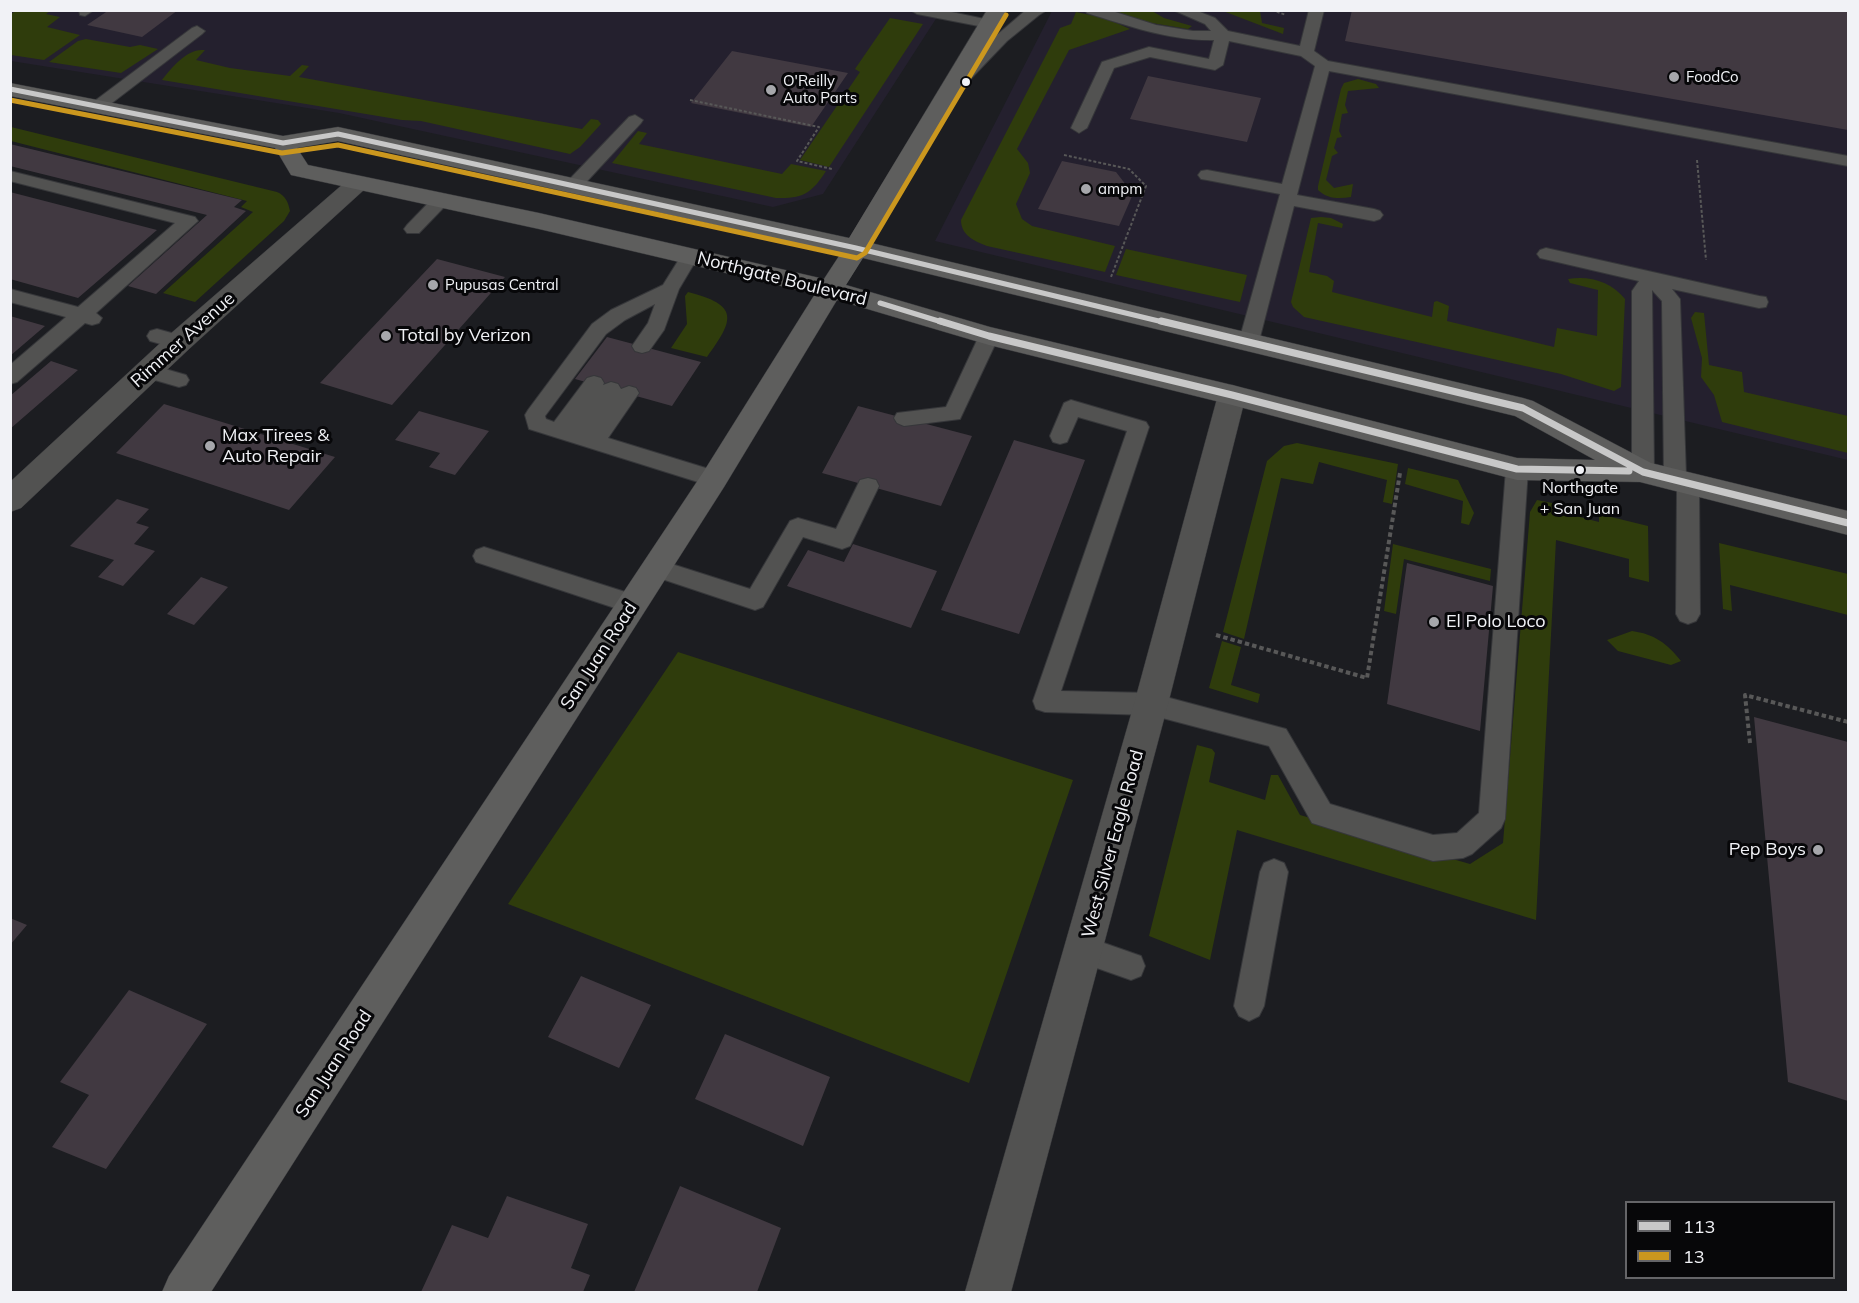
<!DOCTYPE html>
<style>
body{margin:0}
#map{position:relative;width:1859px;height:1303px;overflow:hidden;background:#1c1d21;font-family:Mulish,sans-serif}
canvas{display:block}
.frame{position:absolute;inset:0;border:12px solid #f1f2f6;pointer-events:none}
.legend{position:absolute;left:1625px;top:1201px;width:210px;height:78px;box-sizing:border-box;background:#070709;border:2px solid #656568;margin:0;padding:8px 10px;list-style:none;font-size:18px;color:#f1f2f6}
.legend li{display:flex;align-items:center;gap:12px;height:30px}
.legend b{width:30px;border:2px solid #656568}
</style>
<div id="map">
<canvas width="1859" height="1303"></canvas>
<div class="frame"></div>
<ul class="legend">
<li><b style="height:8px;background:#c8c8c8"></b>113</li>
<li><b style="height:8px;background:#cb971e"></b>13</li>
</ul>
</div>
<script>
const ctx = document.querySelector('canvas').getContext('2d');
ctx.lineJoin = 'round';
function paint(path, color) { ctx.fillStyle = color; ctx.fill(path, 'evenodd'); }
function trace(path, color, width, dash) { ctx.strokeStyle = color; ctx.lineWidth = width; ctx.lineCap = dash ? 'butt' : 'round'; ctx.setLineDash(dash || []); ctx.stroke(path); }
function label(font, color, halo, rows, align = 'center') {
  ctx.font = font + ' Mulish,sans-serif'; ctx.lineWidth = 6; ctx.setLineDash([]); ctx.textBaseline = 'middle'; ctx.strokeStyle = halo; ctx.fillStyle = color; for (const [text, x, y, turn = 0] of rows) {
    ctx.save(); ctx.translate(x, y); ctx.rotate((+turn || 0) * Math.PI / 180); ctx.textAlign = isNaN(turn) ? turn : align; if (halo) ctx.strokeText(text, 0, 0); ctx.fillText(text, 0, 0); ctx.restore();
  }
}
paint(new Path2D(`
 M10,11H941L823,194L773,207L339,113L11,61Z
 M1052,11H1848V460L935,241Z`), '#24202e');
paint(new Path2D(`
 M16,11H50L46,14L60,17L47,27L80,35L44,60L11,55V14Z
 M1111,11H1152L1164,18L1192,26L1188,29L1146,22Z
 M1223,11H1260L1262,23L1284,28L1283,34Z
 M1076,12L1105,18L1130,29L1069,50L1017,149L1028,163L1030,173L1016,204L1022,219L1032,226L1115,246L1105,272L987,246C974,241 961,235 961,220L1060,28L1071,24Z
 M890,18L923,24L829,167L800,160L860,72L855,69Z
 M86,39L130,47L140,45L158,49L121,73L49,62L78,41Z
 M203,50H205L196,60L230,68L290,76L302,65L309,66L299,77L582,129L591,119L598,120L601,124L580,147L570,154L421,121L402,120L162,80C171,68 187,49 203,50Z
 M1358,79L1376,84L1379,88L1348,91L1345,105L1348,113L1342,114L1339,131L1342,137L1337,138L1334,148L1338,153L1332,156L1326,180L1334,188L1353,184L1351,197C1339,199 1327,199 1318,190V186L1341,89L1344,83Z
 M11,127L277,192C286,196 288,202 290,211L284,221L195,302L163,293L253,212L241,207L247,201L11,141Z
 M638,131L647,133L639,144L782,174L791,164L826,171C812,193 803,199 776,198L612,163Z
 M1321,217L1331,218L1343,224L1342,228L1318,223L1309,272L1327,276L1334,281L1332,292L1432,317L1434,302L1437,301L1449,306L1447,321L1554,347L1557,328L1597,336L1598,290L1570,283L1568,279C1589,275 1612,282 1625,299L1621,387L1614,391L1561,374L1304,317L1293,307L1291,302L1311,218Z
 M1126,249L1247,275L1240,302L1116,275Z
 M688,292C739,305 735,319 707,357L671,348L687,324L685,296Z
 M1695,312L1704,313L1709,365L1742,372L1744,392L1848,416V453L1722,422L1714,395L1701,377L1702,358L1691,318Z
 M1297,443L1398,464L1392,504L1383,502L1387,480L1319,462L1313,484L1281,478L1244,639L1223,632L1267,461L1284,446Z
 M1408,468L1458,480L1474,513L1469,525L1461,523L1463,501L1405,484Z
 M1537,500L1567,506L1568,514L1599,522V514L1648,526L1649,582L1629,577V559L1556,540L1536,920L1237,830L1210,960L1149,936L1197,745L1212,749L1215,753L1209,782L1265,800L1271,775H1278L1300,815L1470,864L1503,843L1530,512Z
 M1719,543L1848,574V615L1730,585L1732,611L1723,609Z
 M1393,544L1491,569L1490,581L1404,559L1396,614L1384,611Z
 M1632,631C1654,634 1667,643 1681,661L1671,665L1618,651L1607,640Z
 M1222,641L1241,647L1231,685L1260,694L1258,703L1209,688Z
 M678,652L1073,780L969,1083L508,904Z`), '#2f3c0c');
paint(new Path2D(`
 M109,10H178L142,37L87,25Z
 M1352,10H1848V130L1345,41Z
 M732,51L848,73L811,127L691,103Z
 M1148,76L1261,98L1247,142L1130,119Z
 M10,144L242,200L234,207L246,211L156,294L128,286L207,215L10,166Z
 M1062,161L1116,172L1133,194L1119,226L1038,209Z
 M10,192L157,230L78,298L10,279Z
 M437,259L505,277L392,405L320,383Z
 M10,316L45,326L10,356Z
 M607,337L701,362L672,406L575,379Z
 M51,361L78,370L10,429V396Z
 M164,404L335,457L289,510L116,453Z
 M858,406L972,436L941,506L822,473Z
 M419,411L489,431L455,475L429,467L440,453L395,440Z
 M1014,440L1085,460L1019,634L941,610Z
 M117,499L149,509L136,523L149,527L134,544L155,551L123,586L98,577L114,560L70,546Z
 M853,544L937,571L911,628L787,586L808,550L844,562Z
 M1407,563L1493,586L1480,731L1387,704Z
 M201,577L228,587L194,625L167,614Z
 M1754,717L1848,742V1101L1788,1082Z
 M10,918L27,925L10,945Z
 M581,976L651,1005L619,1068L548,1037Z
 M129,990L207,1024L106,1169L52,1147L89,1095L60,1082Z
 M725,1034L830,1077L803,1146L695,1099Z
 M680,1186L781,1228L757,1292H634Z
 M507,1196L588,1224L571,1268L590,1275L583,1292H421L452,1225L488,1238Z`), '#413941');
const service = new Path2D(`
 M79,10H94L85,16L80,15Z
 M910,10H942L994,21L996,24L989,28L917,14Z
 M1026,10H1047L1039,15L1007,41L958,92H946L944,89L946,86L997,35Z
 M1085,10H1109L1156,25L1193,31H1211L1205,24L1173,10H1195L1215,18L1228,31L1300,46L1309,10H1324L1314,51L1328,61L1848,156V166L1329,71L1297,195L1374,209L1380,211L1383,215L1380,219L1374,221L1294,206L1259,341L1256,346L1249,348L1242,346L1239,341L1280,194L1207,180L1201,179L1198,175L1201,171L1207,170L1282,184L1315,66L1301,56L1229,41L1223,65L1215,70L1150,57L1114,68L1087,128L1079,133L1071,128L1102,62L1149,47L1209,59L1214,40C1170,41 1129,26 1087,13Z
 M197,26L205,31L202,34L104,109H92L90,106L92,103L192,28Z
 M635,115L643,120L641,123L578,191H566L563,187L566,183L629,117Z
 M10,171L195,217L198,221L96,313L102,318L99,323L92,325L85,323L17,382L10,384V365L66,317L10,302V289L78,307L175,223L10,181Z
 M441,195L447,196L450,200L447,204L419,233H407L404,229L407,225L435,196Z
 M1546,248L1759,296L1766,297L1768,302L1766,307L1759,308L1672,289L1680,299L1686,476L1696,478L1699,484L1700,614L1696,621L1688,624L1680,621L1676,614L1677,489L1667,487L1664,481L1662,301L1652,290L1654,472L1651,478L1643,480L1635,478L1632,472V291L1639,281L1540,258L1537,254L1540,250Z
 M689,251L695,253L698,257L679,289L664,330L649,351L642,353L635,351L632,346L648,323L655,304L625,320L606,334L545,416L546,419L554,422L587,378L594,376L601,378L604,383L603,385L611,382L618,384L621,389L629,386L636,388L639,393L608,438L722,473L725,479L722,485L714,487L529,429L525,415L528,410L592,324L611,310L663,285L683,253Z
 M157,329L186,337L189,342L186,347L179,349L150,341L147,336L150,331Z
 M989,329L996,331L999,336L960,419L904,426L897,423L894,418L897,413L946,407L979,336L982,331Z
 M148,364L186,375L189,380L186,385L179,387L141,376L138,371L141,366Z
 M1071,400L1146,422L1149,427L1061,691L1151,693L1286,729L1330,804L1433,835L1457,833L1479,813L1506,469L1509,463L1517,461L1525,463L1528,469L1505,819L1501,828L1472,854L1463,858L1433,861L1312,823L1269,746L1151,715L1045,712L1036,709L1033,701L1127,431L1078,417L1067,442L1060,444L1053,442L1050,436L1064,403Z
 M868,478L876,480L879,486L850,546L842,549L803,537L763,607L755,610L656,577L648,575L645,568L648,561L656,559L750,589L790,521L798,518L836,529L860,480Z
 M484,547L641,597L645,604L641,611L633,614L476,562L473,556L476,550Z
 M1274,859L1284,863L1288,872L1264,1006L1259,1016L1249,1021L1239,1016L1234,1006L1260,872L1264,863Z
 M1084,936L1141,956L1145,966L1141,976L1131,980L1074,960L1070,950L1074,940Z`);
const minor = new Path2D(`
 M358,176L366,178L370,183L366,188L189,349L21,508L10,512V482L169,335L350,178Z
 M1232,385L1242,388L1246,395L1168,704L1011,1292H965L1134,704L1218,395L1222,388Z`);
const secondary = new Path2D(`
 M987,10H1007L871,243L1523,398L1533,401L1651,463L1848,511V535L1640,482L1517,480L1232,405L989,345L837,300L724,487L211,1292H162L169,1276L704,471L815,294L539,229L291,175L275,148L10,96V83L283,136L338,127L849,238ZM338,141L841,253L824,279L539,213L308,165L297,148ZM863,258L1515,416L1595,460L1517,458L1232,385L990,327L846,285Z`);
trace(service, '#36373a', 2);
trace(minor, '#36373a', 1);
trace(secondary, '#36373a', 1);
trace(new Path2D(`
 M1272,10L1286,15
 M690,100L819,127L797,161L832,169
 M1064,155L1129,169L1146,186L1111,277
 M1697,160L1706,260`), '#585858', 2, [3, 2]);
trace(new Path2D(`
 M1216,635L1367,678L1400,473
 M1750,743L1745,695L1848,722`), '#585858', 4, [4.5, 3]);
paint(service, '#525251');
paint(minor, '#525251');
paint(secondary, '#5e5e5d');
trace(new Path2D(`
 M10,89L283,143L338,134L856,248L1167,323
 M880,303L945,323`), '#c8c8c8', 5);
trace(new Path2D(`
 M940,321L989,336L1232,395L1517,469L1629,471
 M1161,321L1523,408L1643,472L1848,523`), '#c8c8c8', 7);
trace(new Path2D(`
 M10,100L282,153L338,145L857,258L865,253L1006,15`), '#cb971e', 5);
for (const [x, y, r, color] of [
 [1674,77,6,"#a6a7ab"],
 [966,82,5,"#f1f2f6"],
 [771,90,6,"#a6a7ab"],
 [1086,189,6,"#a6a7ab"],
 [433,285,6,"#a6a7ab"],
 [386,336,6,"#a6a7ab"],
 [210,446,6,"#a6a7ab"],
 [1580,470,5,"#f1f2f6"],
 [1434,622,6,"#a6a7ab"],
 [1818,850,6,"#a6a7ab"]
]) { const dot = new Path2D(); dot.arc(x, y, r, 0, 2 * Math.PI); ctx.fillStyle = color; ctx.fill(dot); trace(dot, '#070709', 2); }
label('15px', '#f1f2f6', '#070709', [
 ["FoodCo",1686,77],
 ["O'Reilly",783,81],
 ["Auto Parts",783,98],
 ["ampm",1098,189],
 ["Pupusas Central",445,285]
], 'left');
label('16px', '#f1f2f6', '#070709', [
 ["Northgate",1580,488],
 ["+ San Juan",1580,509]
]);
label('18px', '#f1f2f6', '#070709', [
 ["Northgate Boulevard",782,279,14],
 ["Rimmer Avenue",183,340,-42],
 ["San Juan Road",599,656,-57],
 ["West Silver Eagle Road",1113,844,-75],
 ["San Juan Road",334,1064,-57]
]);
label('18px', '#f1f2f6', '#070709', [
 ["Total by Verizon",398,336],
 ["Max Tirees &",222,436],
 ["Auto Repair",222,457],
 ["El Polo Loco",1446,622],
 ["Pep Boys",1806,850,"right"]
], 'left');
</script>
